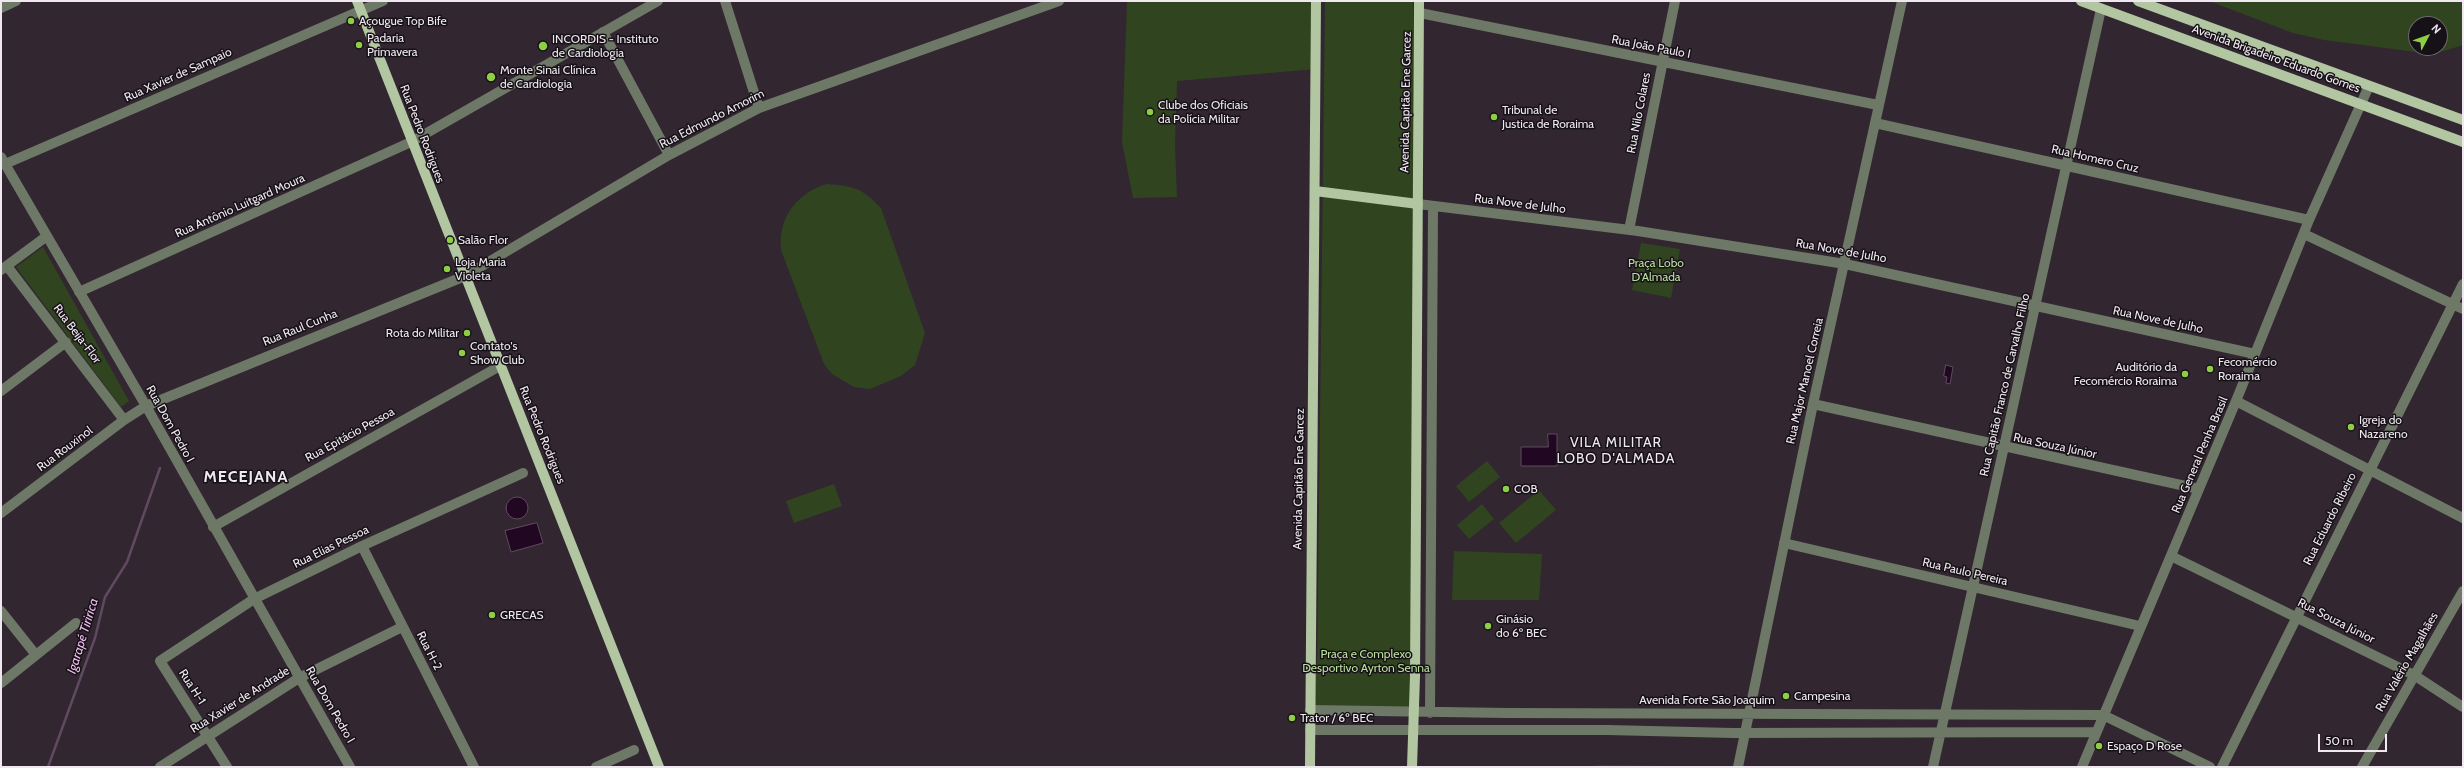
<!DOCTYPE html>
<meta charset="utf-8">
<style>
body{margin:0}
#map{position:relative;width:2464px;height:768px;overflow:hidden;background:#322631;font-family:Cabin,sans-serif}
canvas{display:block}
.frame{position:absolute;inset:0;border:2px solid #f0e8f0;pointer-events:none}
.north{position:absolute;left:2408px;top:16px;width:40px;height:40px;box-sizing:border-box;background:#161116;border:1px solid #6d676d;border-radius:50%;rotate:49deg;font-size:11px;font-weight:700;line-height:16px;text-align:center;color:#f0e8f0}
.north::after{content:'';display:block;margin:auto;width:14px;height:18px;background:#8dce45;clip-path:polygon(50% 0,100% 100%,50% 72%,0 100%)}
.scale{position:absolute;left:2318px;top:734px;width:69px;height:18px;box-sizing:border-box;border:2px solid #f0e8f0;border-top:0;padding-left:5px;font-size:12px;line-height:14px;white-space:nowrap;color:#f0e8f0;-webkit-text-stroke:3px #161116;paint-order:stroke}
</style>
<div id="map">
<canvas width="2464" height="768"></canvas>
<div class="frame"></div>
<div class="north">N</div>
<div class="scale">50 m</div>
</div>
<script>
const ctx = document.querySelector('canvas').getContext('2d');
ctx.lineJoin = 'round';
function paint(path, color) { ctx.fillStyle = color; ctx.fill(path, 'evenodd'); }
function trace(path, color, width, dash) { ctx.strokeStyle = color; ctx.lineWidth = width; ctx.lineCap = dash ? 'butt' : 'round'; ctx.setLineDash(dash || []); ctx.stroke(path); }
function label(font, color, halo, rows, align = 'center') {
  ctx.font = font + ' Cabin,sans-serif'; ctx.lineWidth = 3; ctx.setLineDash([]); ctx.textBaseline = 'middle'; ctx.strokeStyle = halo; ctx.fillStyle = color; for (const [text, x, y, turn = 0] of rows) {
    ctx.save(); ctx.translate(x, y); ctx.rotate((+turn || 0) * Math.PI / 180); ctx.textAlign = isNaN(turn) ? turn : align; if (halo) ctx.strokeText(text, 0, 0); ctx.fillText(text, 0, 0); ctx.restore();
  }
}
paint(new Path2D(`
 M1127,1H1316V69L1177,81L1175,145L1177,197L1133,198L1122,142Z
 M1325,1H1413L1415,712L1310,710V681L1317,670Z
 M2209,1H2463V45L2444,51L2416,52L2324,40L2293,33ZM2416,24H2440V48H2416Z
 M827,184C854,186 862,188 881,208L925,333L915,365L901,376L870,389L854,387L832,374L824,364L781,250C778,217 797,193 827,184Z
 M1641,243L1680,249L1671,298L1632,290Z
 M43,247L129,401L121,407L16,267Z
 M1487,461L1500,477L1469,502L1456,486Z
 M834,484L842,506L794,523L786,501Z
 M1539,490L1556,510L1516,543L1499,523Z
 M1482,504L1494,519L1469,539L1457,525Z
 M1454,551L1542,554L1539,600H1452Z
 M1603,765L1668,766L1670,767H1578Z`), '#314420');
const water = new Path2D(`
 M1946,365L1953,367L1950,384L1946,383L1947,377L1944,376Z
 M1548,434H1557V466H1521V447H1548Z
 M506 508a11 11 0 1 1 22 0a11 11 0 1 1-22 0Z
 M537,523L543,543L511,552L505,531Z`);
paint(water, '#220722');
trace(water, '#604a60', 1);
trace(new Path2D(`
 M48,767L95,638L105,597L127,562L160,468`), '#604a60', 2.5);
trace(new Path2D(`
 M725,1L759,108
 M1,8L16,1
 M1420,13L1878,105
 M603,32L669,155
 M1875,123L2309,220
 M1,157L146,406L350,767
 M5,164L383,1
 M1418,204L1638,231L1845,264L2255,354
 M1629,230L1675,1
 M2304,234L2463,309
 M7,266L124,420
 M1,270L47,236
 M79,292L411,142L658,1
 M1,391L66,342
 M2236,401L2463,518
 M1813,404L2199,489
 M1,513L124,420L146,406L465,276L669,155L759,108L1059,1
 M213,527L500,366
 M1784,543L2140,626
 M362,546L474,767
 M2171,556L2414,675L2463,707
 M1,611L36,655
 M1,683L76,623
 M1310,710L1508,713L2103,715L2210,767
 M1430,713L1433,207
 M1310,730H1608L1733,733L2096,732
 M160,767L299,678L402,627
 M227,767L160,661L254,599L362,546L523,473
 M596,767L634,750
 M1738,767L1813,404L1902,1
 M1933,767L2101,9
 M2082,767L2236,401L2309,220L2369,86
 M2222,767L2463,284
 M2362,767L2463,591`), '#6e7867', 10);
trace(new Path2D(`
 M357,1L659,767
 M2081,1L2463,142
 M2138,1L2463,120
 M1315,191L1418,204
 M1310,767L1316,1
 M1412,767L1415,676L1419,1`), '#b2c6a2', 10);
for (const [x, y, r, color] of [
 [351,21,4,"#8dce45"],
 [359,45,4,"#8dce45"],
 [543,46,5,"#8dce45"],
 [491,77,5,"#8dce45"],
 [1150,112,4,"#8dce45"],
 [1494,117,4,"#8dce45"],
 [450,240,4,"#8dce45"],
 [447,269,4,"#8dce45"],
 [467,333,4,"#8dce45"],
 [462,353,4,"#8dce45"],
 [2210,369,4,"#8dce45"],
 [2185,374,4,"#8dce45"],
 [2351,427,4,"#8dce45"],
 [1506,489,4,"#8dce45"],
 [492,615,4,"#8dce45"],
 [1488,626,4,"#8dce45"],
 [1786,696,4,"#8dce45"],
 [1292,718,4,"#8dce45"],
 [2099,746,4,"#8dce45"]
]) { const dot = new Path2D(); dot.arc(x, y, r, 0, 2 * Math.PI); ctx.fillStyle = color; ctx.fill(dot); trace(dot, '#161116', 1.5); }
label('12px', '#f0e8f0', '#161116', [
 ["Açougue Top Bife",359,21],
 ["Padaria",367,38],
 ["Primavera",367,52],
 ["INCORDIS - Instituto",552,39],
 ["de Cardiologia",552,53],
 ["Monte Sinai Clínica",500,70],
 ["de Cardiologia",500,84],
 ["Clube dos Oficiais",1158,105],
 ["da Polícia Militar",1158,119],
 ["Tribunal de",1502,110],
 ["Justica de Roraima",1502,124],
 ["Salão Flor",458,240],
 ["Loja Maria",455,262],
 ["Violeta",455,276],
 ["Rota do Militar",459,333,"right"],
 ["Contato's",470,346],
 ["Show Club",470,360],
 ["Fecomércio",2218,362],
 ["Roraima",2218,376],
 ["Auditório da",2177,367,"right"],
 ["Fecomércio Roraima",2177,381,"right"],
 ["Igreja do",2359,420],
 ["Nazareno",2359,434],
 ["COB",1514,489],
 ["GRECAS",500,615],
 ["Ginásio",1496,619],
 ["do 6º BEC",1496,633],
 ["Campesina",1794,696],
 ["Trator / 6º BEC",1300,718],
 ["Espaço D Rose",2107,746]
], 'left');
label('12px', '#f0e8f0', '#161116', [
 ["Rua João Paulo I",1651,47,11],
 ["Avenida Brigadeiro Eduardo Gomes",2276,59,20],
 ["Rua Xavier de Sampaio",178,75,-24],
 ["Avenida Capitão Ene Garcez",1406,102,-89],
 ["Rua Nilo Colares",1639,113,-79],
 ["Rua Edmundo Amorim",712,119,-27],
 ["Rua Pedro Rodrigues",422,134,69],
 ["Rua Homero Cruz",2095,159,13],
 ["Rua Nove de Julho",1520,204,7],
 ["Rua Antônio Luitgard Moura",240,206,-24],
 ["Rua Nove de Julho",1841,251,10],
 ["Rua Nove de Julho",2158,320,12],
 ["Rua Raul Cunha",300,328,-22],
 ["Rua Beija-Flor",77,334,53],
 ["Rua Major Manoel Correia",1805,381,-77],
 ["Rua Capitão Franco de Carvalho Filho",2005,385,-77],
 ["Rua Dom Pedro I",170,424,61],
 ["Rua Epitácio Pessoa",350,435,-29],
 ["Rua Pedro Rodrigues",542,435,68],
 ["Rua Souza Júnior",2055,446,12],
 ["Rua Rouxinol",65,449,-37],
 ["Rua General Penha Brasil",2200,455,-67],
 ["Avenida Capitão Ene Garcez",1299,479,-89],
 ["Rua Eduardo Ribeiro",2330,519,-63],
 ["Rua Elias Pessoa",331,547,-26],
 ["Rua Paulo Pereira",1965,572,13],
 ["Rua Souza Júnior",2336,621,27],
 ["Rua H-2",429,651,63],
 ["Rua Valério Magalhães",2407,662,-60],
 ["Rua H-1",192,687,57],
 ["Rua Xavier de Andrade",240,700,-32],
 ["Avenida Forte São Joaquim",1707,700],
 ["Rua Dom Pedro I",330,705,60]
]);
label('12px', '#bcdfa0', '#161116', [
 ["Praça Lobo",1656,263],
 ["D'Almada",1656,277],
 ["Praça e Complexo",1366,654],
 ["Desportivo Ayrton Senna",1366,668]
]);
label('italic 13px', '#f3bdf1', '#161116', [
 ["Igarapé Tiririca",83,636,-73]
]);
ctx.letterSpacing = '1px';
label('14px', '#f0e8f0', '#161116', [
 ["VILA MILITAR",1616,443],
 ["LOBO D'ALMADA",1616,459]
]);
ctx.letterSpacing = '0px';
ctx.letterSpacing = '1px';
label('bold 16px', '#f0e8f0', '#161116', [
 ["MECEJANA",246,477]
]);
ctx.letterSpacing = '0px';
</script>
